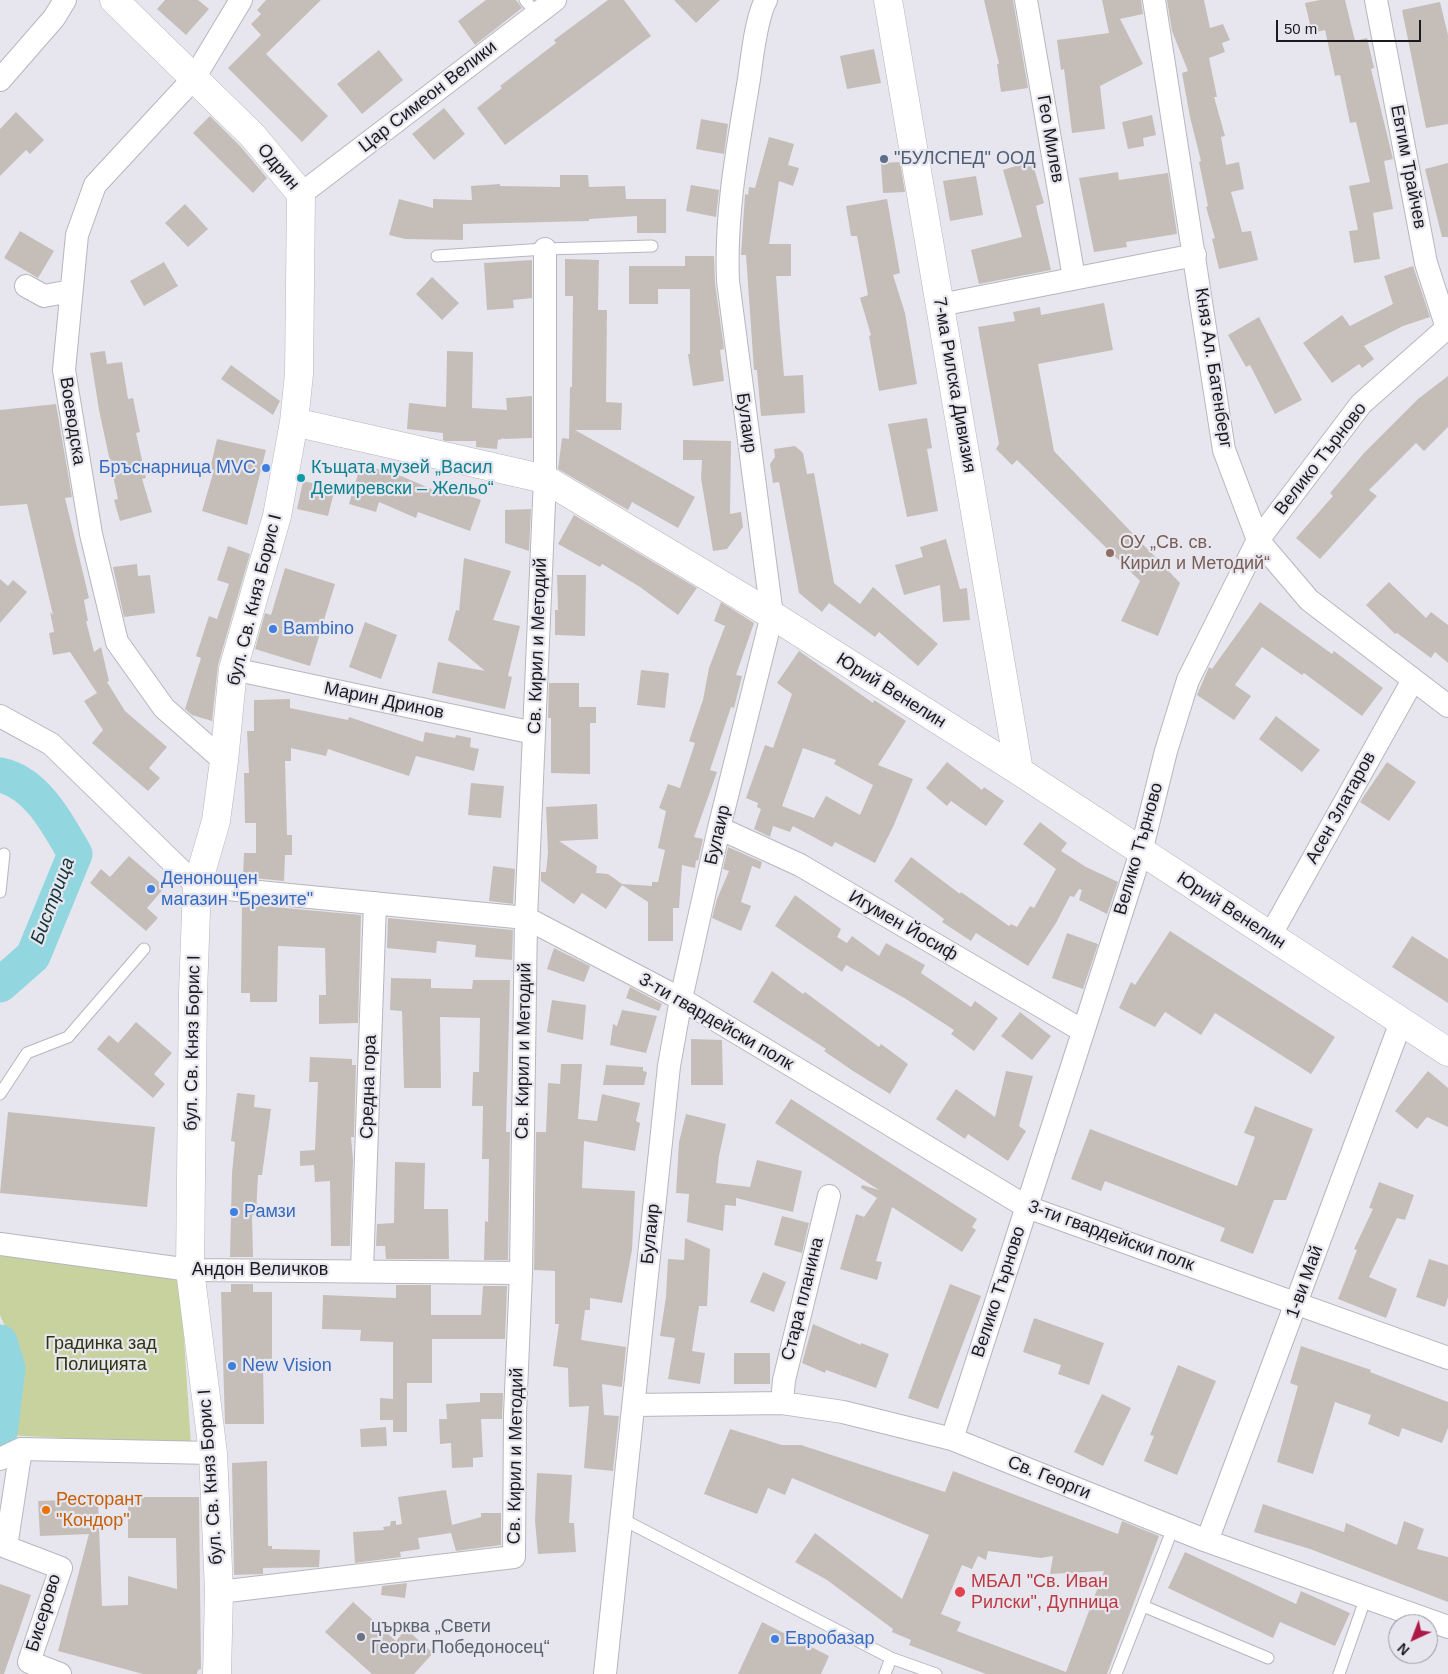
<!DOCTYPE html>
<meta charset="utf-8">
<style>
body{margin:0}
#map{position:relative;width:1448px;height:1674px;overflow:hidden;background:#e7e6ef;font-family:Arial,sans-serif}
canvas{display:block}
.north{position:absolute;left:1388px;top:1614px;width:50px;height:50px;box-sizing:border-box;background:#e7e6ef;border:1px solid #95959b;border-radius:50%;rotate:223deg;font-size:14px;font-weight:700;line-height:20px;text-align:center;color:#1b1b1e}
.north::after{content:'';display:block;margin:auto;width:18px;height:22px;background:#ad1a47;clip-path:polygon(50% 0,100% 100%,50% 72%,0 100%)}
.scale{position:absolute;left:1276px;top:20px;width:145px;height:22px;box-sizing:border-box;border:2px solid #1b1b1e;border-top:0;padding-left:6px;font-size:15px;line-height:18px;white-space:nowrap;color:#1b1b1e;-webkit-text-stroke:4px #e7e6ef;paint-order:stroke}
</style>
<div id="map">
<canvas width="1448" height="1674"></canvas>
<div class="north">N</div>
<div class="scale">50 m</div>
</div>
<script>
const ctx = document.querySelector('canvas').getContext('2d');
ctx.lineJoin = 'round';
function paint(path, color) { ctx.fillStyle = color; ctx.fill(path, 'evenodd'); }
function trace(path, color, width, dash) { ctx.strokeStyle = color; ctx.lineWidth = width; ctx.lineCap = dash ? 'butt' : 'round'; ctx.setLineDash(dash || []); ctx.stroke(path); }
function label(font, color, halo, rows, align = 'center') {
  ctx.font = font + ' Arial,sans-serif'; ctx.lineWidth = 4.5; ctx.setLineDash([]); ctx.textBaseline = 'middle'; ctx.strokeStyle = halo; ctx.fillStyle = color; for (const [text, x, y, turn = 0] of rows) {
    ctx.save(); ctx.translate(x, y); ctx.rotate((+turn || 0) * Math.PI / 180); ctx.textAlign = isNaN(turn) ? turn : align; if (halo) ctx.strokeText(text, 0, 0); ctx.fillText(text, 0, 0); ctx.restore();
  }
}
paint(new Path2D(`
 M0,1254L180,1278L191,1445L6,1435L16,1352L0,1315Z`), '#c8d29e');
trace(new Path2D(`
 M0,775C36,782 58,824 75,854L33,956L0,985
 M0,1342L8,1368L0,1433`), '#92d7df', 35);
paint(new Path2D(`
 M165,0H198L209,9L186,35L157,9Z
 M266,0H321L266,54L328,116L302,142L228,68L261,35L251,24L261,14L257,10Z
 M486,0H516L522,8L475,45L458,21Z
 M608,0H624L651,36L505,145L477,108L502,88L500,86L556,43L554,40Z
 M674,0H720L696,23Z
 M984,0H1013L1028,88L1001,92L997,64H999Z
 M1102,0H1141L1143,14L1120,19L1143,64L1100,86L1105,129L1072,133L1064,69L1061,70L1057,40L1109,33Z
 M1167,0H1204L1210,28L1223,24L1230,40L1222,43L1225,52L1209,58L1217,97H1214L1225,136L1221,137L1226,165L1239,162L1244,189L1231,192L1242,232L1251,231L1258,260L1219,269L1212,239L1215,238L1206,207L1208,206L1199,162L1201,161L1190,117L1182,73L1188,71L1172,31Z
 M1320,0H1345L1355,41L1367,38L1374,68L1371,69L1393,159L1384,161L1393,209L1373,213L1380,259L1354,263L1349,231L1358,230L1349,186L1370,182L1356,122L1350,123L1340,75L1335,76L1325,30L1312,33L1305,3Z
 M1440,2L1448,35V124L1426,128L1402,10Z
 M874,49L881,83L847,89L840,56Z
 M379,50L403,80L362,114L337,84Z
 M444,108L465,134L434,160L412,134Z
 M16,112L44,140L30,154L26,150L0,176V129Z
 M1152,115L1156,135L1143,138L1144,146L1128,149L1122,122Z
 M210,116L241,147L267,178L253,193L193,133Z
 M701,119L728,124L724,154L696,149Z
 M769,137L794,144L788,165L799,168L793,186L779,181L769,244H791V276H776L780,330L784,376L803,375L805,413L761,416L757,370H754L746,255H741L745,194L748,195L749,187L755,188Z
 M1032,161L1044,203L1036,206L1051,270L979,284L971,250L1022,237L1003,170Z
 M900,162L905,192L883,193L881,163Z
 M1448,163V237H1442L1425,169Z
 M1118,172L1119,180L1168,173L1177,234L1126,242L1127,247L1094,252L1079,178Z
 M560,175H588L589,187L625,186L626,199H666V233H637V216L589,219V221L463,224V240L405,239L389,235L399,199L433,208V199L472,200L471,186L500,184V186L560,187Z
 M976,176L983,215L950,221L943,181Z
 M691,185L719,190L716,217L686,211Z
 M887,199L900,273L893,275L905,313L917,384L879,391L869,336L871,335L860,298L868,295L857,236H851L846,206Z
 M185,204L208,229L188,247L165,223Z
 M20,231L54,251L38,278L4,258Z
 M685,256H714L715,283L724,349L720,350L724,381L693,386L688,354H690V289H658V304H629V266H685Z
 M565,259L599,260L598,310H607L606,402L622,403L621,430H575L695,497L678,528L632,502L628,510L558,469L562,438L569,439L570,387H572L573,296H565Z
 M532,260V298L513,300L514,308L487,310L484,263Z
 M164,262L178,286L144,306L130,281Z
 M1413,266L1430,317L1403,326L1364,346L1374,359L1362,368L1359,364L1332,383L1303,343L1342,315L1350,326L1393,304L1384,276Z
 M432,277L459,303L442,320L416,294Z
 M1104,303L1113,350L1038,364L1054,451L1180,583L1158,636L1121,621L1140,581L1017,460L1012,465L996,449L999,444L978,327L1015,321L1013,312L1040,307L1041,315Z
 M1259,317L1302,400L1275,414L1250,365L1246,367L1228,335Z
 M105,351L107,364L122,362L128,399L133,398L140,432L136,433L146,478L142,479L152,512L120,521L114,500L118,499L99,410L90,353Z
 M447,351L473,352L472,408L507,410L506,398L532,396V438L503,439V437L502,439L498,440L497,449L476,447V441H446L443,440V433L407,429L409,403L446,407Z
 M231,365L280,401L273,415L221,379Z
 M1448,376V427L1424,451L1416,443L1369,490L1377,496L1320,559L1296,538L1333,496L1330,493L1364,453L1418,399Z
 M56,404L72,497L65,498L89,598L84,600L88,621H86L94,652L101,647L109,681L107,682L125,711L167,747L149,768L160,778L148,791L92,743L103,730L84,701L97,693L70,652L53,655L49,633L54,632L50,612L53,615L27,504L0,506V410Z
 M927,418L932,448L927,449L938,511L907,517L888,424Z
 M217,439L266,450L247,525L202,511L214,470L210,469Z
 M683,440L731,441L730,514L741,512L743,527L727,549L713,551L701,478L702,460H683Z
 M795,446L803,453L807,474L814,473L834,583L860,604L873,587L938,644L918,666L879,632L875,637L829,603L822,612L799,593L779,482L773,483L770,464L775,457L774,449Z
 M361,464L401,476L443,494L445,488L481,500L470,531L418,512L416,518L379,502L376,512L349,504Z
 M303,481L335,488L328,516L297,509Z
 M531,509L529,551L505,543V510Z
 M574,515L697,588L678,615L640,587L602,564L600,567L558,544Z
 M946,539L960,589L967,588L970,620L943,622L940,585L904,595L895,565L923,557L920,547Z
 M228,546L250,554L218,665L212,721L192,715L185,709L201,658L196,656L209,616L217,619L229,584L217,580Z
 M464,558L511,571L493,620L520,626L508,676L512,677L505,709L432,693L438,662L485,671L448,640L456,610L459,611Z
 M137,564L138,576L150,575L155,613L124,617L113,567Z
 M285,568L335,584L310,666L255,649L265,613L271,615Z
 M557,575H586L585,636L555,635V610H558Z
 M0,579L8,586L13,580L27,592L0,623Z
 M1389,582L1426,618L1431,612L1448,625V663L1435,652L1431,658L1397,633L1395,634L1366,605Z
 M721,602L754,623L736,675L742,676L734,708L731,707L710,770L717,772L694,837L703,839L698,861L696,860L695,868L682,865L679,908H673V941H648V902L622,885L606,909L582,893L574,904L541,881V872H546L548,853L546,807L597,804L598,839L559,841L597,866L596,873L608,874L622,884L652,886V882H658L665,850L658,848L666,811L659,808L668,784L680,788L695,743L689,741L703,700L709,668L725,626L714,621Z
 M1260,602L1332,654L1334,651L1383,688L1362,716L1304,673L1302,675L1262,647L1235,685L1251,696L1234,720L1197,695L1209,667L1212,669Z
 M365,622L397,635L381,679L349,667Z
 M799,651L873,703L874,700L906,721L878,765L913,779L893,827L875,863L835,842L832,847L793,826L790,832L773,826L770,837L754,829L761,809L757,807L758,803L746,798L765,745L773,748L792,694L777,683ZM803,748L836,760L834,764L873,785L860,815L826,796L814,818L782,806Z
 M641,670L669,673L665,708L637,705Z
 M549,683H579V707H596V723H590V774L551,773V718H548Z
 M290,699V708L348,720L349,717L423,742L425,732L455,738L456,735L471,738L470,747L479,749L474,771L416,756L409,776L328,749L326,756L291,748V761H285L287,835H292V855H285L284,881L243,877L244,853H256V823H245L244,773H249L247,731H254V700Z
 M1276,716L1320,750L1302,772L1259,739Z
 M947,762L982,790L984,787L1004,801L986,826L951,801L947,806L926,788Z
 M1387,762L1416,782L1389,821L1360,802Z
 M471,783L504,786L501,818L468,815Z
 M1040,822L1067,843L1061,851L1086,867L1118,882L1107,914L1079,900L1082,890L1079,889L1074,897L1070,896L1056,923L1028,966L976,933L971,941L942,922L944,919L894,881L911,857L960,894L961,892L1009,926L1011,924L1017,927L1030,906L1034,908L1056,869L1023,844Z
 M728,847L762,862L760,869L752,866L741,902L751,906L741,931L712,918L717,899L729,871L723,869Z
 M129,856L165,887L147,908L158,918L146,931L90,883L101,869L110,877Z
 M493,866L515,869L513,904L489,901Z
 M795,895L841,929L837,937L847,943L852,936L879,956L886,943L925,965L921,973L971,1007L975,1001L998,1018L974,1051L951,1034L954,1030L906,999L846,965L842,972L775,926Z
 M242,904L361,915L358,1023L319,1024V995H326L325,948L278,946L277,1002H250V993H241Z
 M388,918L513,930L512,960L475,957L476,945L437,941L436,953L387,948Z
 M1170,931L1335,1037L1311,1074L1215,1013L1201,1035L1165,1012L1155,1027L1119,1008L1131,982L1135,985Z
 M1067,933L1098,944L1083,989L1052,978Z
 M1412,936L1448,959V1003L1392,967Z
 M554,948L590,966L584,982L547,969Z
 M772,971L803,994L805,992L879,1047L881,1044L908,1064L890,1094L853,1071L824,1051L826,1049L753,1002Z
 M391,978L431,979V988L472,989L473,980H510L506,1132H510L508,1260H484L485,1221L488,1222L489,1159H482L483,1106H472L473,1072H479L480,1018L440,1017L441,1088H404L402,1011L390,1010Z
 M630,987L662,1004L659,1011L626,998Z
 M552,1000L586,1005L583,1040L547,1032Z
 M622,1010L657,1016L646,1053L610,1045L613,1024L617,1026Z
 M1020,1012L1051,1036L1032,1060L1001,1036Z
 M136,1022L172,1053L154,1074L165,1084L153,1098L97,1049L109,1035L118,1043Z
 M691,1039L722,1040L723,1085H691Z
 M310,1057L352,1059V1065H356L354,1137H351L353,1160L350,1246H331L330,1181L315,1182L314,1165L300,1166V1151L315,1150L318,1082H309Z
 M561,1064H582L578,1119L597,1121L602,1094L640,1103L636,1121L640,1123L635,1151L584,1141L582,1188L635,1191L632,1250L622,1303L590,1298V1310H585L581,1340L626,1347L622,1387L602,1384L604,1415L619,1416L613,1471L584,1468L589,1406L569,1407L568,1368L553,1366L559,1324H555V1271L534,1270L536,1132H546L548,1083L560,1084Z
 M606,1065L643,1067V1071L647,1072L644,1085H603Z
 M1006,1071L1033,1076L1019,1126L1026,1131L1008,1161L968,1134L965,1139L936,1119L956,1089L995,1117Z
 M1428,1071L1448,1088V1127L1427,1117L1417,1129L1395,1111Z
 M237,1093L255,1095L254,1107L271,1109L262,1175H258L256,1215H252L253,1257H230L232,1173L235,1142L231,1141Z
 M791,1099L977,1219L972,1227L976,1230L962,1252L892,1207L876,1261L882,1262L877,1280L840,1269L856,1214L864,1217L877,1198L861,1188L862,1185L879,1190L775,1123Z
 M1255,1106L1313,1129L1286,1200H1274L1253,1254L1220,1241L1225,1228L1105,1181L1101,1191L1071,1179L1090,1129L1237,1186L1255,1137L1244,1133Z
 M8,1112L155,1127L147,1207L0,1193Z
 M686,1114L726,1124L719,1156L716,1183L750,1187L757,1160L802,1171L793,1212L736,1198V1206L725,1205L723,1231L687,1222L689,1194L676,1193L679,1142Z
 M395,1162L425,1163L424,1209H448L449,1259H386L385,1246H376L377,1224L394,1223Z
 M1379,1182L1414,1195L1405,1220L1397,1218L1369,1277L1397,1289L1386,1318L1338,1299L1357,1250L1354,1249L1373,1209L1369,1208Z
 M782,1216L809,1223L802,1253L774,1245Z
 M685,1238L710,1249L707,1306H699L692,1351L705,1353L700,1384L668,1379L675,1338L660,1336L666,1297L668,1259L684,1260Z
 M1429,1259L1448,1265V1297L1445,1307L1416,1297Z
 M763,1272L786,1282L774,1312L750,1302Z
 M231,1284H253V1292H272V1359H263L264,1424H225L221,1292H231Z
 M950,1284L981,1296L938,1409L908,1398Z
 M396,1285H431V1315H481L483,1286H507L505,1339H432V1383H407V1432H393V1420H380V1398L393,1399V1342L360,1341L361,1330L322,1329L323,1295L396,1298Z
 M1034,1318L1104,1343L1089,1385L1058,1374L1061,1365L1023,1352Z
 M813,1324L861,1345V1343L889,1354L876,1388L826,1370L825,1373L802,1363Z
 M1301,1346L1371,1370L1370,1372L1448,1402V1428L1442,1443L1402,1428L1399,1437L1368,1424L1371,1415L1335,1402L1313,1474L1277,1462L1298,1386L1290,1383Z
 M734,1353H770V1384H734Z
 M1178,1365L1216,1381L1177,1475L1144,1461L1154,1436L1150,1435Z
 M480,1393H503L502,1419H481L483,1457L473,1458V1467L452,1468L451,1443L440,1444L439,1419H447L446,1404L480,1402Z
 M1102,1394L1131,1408L1103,1466L1074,1452Z
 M386,1427L387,1446L361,1447L360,1429Z
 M730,1429L782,1445H801L945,1492L953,1471L1118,1534L1122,1521L1159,1536L1107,1674H986L909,1645L911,1640L892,1632L893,1629L827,1580L795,1562L815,1533L902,1599L929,1535L792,1478L785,1495L768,1488L757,1514L704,1494ZM988,1551L1041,1558L1053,1556L1050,1574L1104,1571L1066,1672L957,1631L961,1622L941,1614L962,1565L972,1569L978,1556L986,1560Z
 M267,1461L268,1546H272V1549L320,1550L319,1567L263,1568V1574L234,1575L232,1463Z
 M537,1473L572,1475L569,1523H574L576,1552L538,1554L535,1521Z
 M446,1490L452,1525L481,1517V1513H501V1545L456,1551L451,1533L418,1538L420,1549L400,1552L401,1557L355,1563L353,1532L384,1530L383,1527L390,1526L391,1521H396V1525L402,1524L398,1497Z
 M128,1497H199L201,1669L198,1670L197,1674H143L58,1651L89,1534L40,1536L38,1501L98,1499L102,1606L128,1605V1576L177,1589L176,1538H128Z
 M1263,1504L1344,1532L1346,1523L1397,1545L1404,1521L1424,1529L1417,1549L1448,1557V1602L1310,1549L1254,1532Z
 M1185,1552L1296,1604L1301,1591L1350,1613L1335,1646L1280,1622L1273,1638L1168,1588Z
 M407,1583L405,1598L381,1595L382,1586Z
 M0,1584L31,1595L4,1674H0Z
 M353,1602L396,1641L406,1629L433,1653L414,1674H372L325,1632Z
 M762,1622L829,1656L821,1674H738Z`), '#c5beb8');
const lane = new Path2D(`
 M525,0L536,13
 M437,256L545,249L652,246
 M0,892L4,854
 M0,1094L27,1053L68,1037L144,949
 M622,1519L891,1658L936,1674
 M1143,1606L1268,1658
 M885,1674L891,1658
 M1116,1674L1173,1528
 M1339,1674L1366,1597`);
const street = new Path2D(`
 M1026,0L1074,278
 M1154,0L1224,450L1258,540L1309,600L1448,706
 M1376,0L1426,263L1448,331
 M0,80L54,18L65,0
 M301,194L555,0
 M26,286L44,296L71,291
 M940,305L1195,255
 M233,669L534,733
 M0,716L51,744L197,886L526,918L681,999L1027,1207L1448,1358
 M224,761L164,708L117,642L91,534L64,370L77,235L95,185L194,78L241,0
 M719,828L800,865L1083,1031
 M1270,936L1413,680
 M0,1244L190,1270L521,1273
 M362,1270L375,903
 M782,1403L784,1380L829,1196
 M634,1405L782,1403L843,1412L952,1439L1207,1541L1448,1627
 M952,1439L1141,852L1166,751L1188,680L1258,540L1361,404L1448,327
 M21,1449L6,1547L61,1568L29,1662L60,1674
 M0,1459L21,1449L213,1453
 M1207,1541L1401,1022
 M219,1592L514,1557L515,1415L521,1273L526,918L545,479V249
 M605,1674L669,1066L681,999L719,828L772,615L728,281C725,212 738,146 749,79C752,58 756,18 766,0`);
const secondary = new Path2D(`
 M114,0L253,136L301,194L299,374L294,422L277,516L233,669L224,761L216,821L197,886L193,992L190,1270L213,1453L219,1592L217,1674
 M888,0L1019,771
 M294,422L545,479L772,615L1019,771L1448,1052`);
trace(lane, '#b6b6be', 13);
trace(street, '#b6b6be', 24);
trace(secondary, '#b6b6be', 29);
trace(lane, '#fff', 11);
trace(street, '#fff', 22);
trace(secondary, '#fff', 28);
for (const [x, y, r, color] of [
 [884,159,5,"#5c6f8a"],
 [266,468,5,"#3f7fe0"],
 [301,478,5,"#0f9aa8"],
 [1110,553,5,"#8d6e63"],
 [273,629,5,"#3f7fe0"],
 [151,889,5,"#3f7fe0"],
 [234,1212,5,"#3f7fe0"],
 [232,1366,5,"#3f7fe0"],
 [46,1510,5,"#e8710a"],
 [960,1592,6,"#e0444e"],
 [361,1637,5,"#6b7280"],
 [775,1639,5,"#3f7fe0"]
]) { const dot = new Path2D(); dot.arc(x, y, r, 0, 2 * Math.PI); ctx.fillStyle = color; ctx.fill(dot); trace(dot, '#e7e6ef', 2); }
label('18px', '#1b1b1e', '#e7e6ef', [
 ["Цар Симеон Велики",428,97,-38],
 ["Гео Милев",1050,139,80],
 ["Одрин",278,167,50],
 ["Евтим Трайчев",1408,167,79],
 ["Княз Ал. Батенберг",1213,368,81],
 ["7-ма Рилска Дивизия",954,385,80],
 ["Воеводска",72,421,81],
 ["Булаир",746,423,82],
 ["Велико Търново",1321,459,-52],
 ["бул. Св. Княз Борис I",255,600,-76],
 ["Св. Кирил и Методий",538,646,-88],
 ["Юрий Венелин",891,691,32],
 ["Марин Дринов",384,701,12],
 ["Асен Златаров",1341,808,-61],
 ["Булаир",718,835,-77],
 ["Велико Търново",1139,849,-74],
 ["Юрий Венелин",1231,911,33],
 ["Игумен Йосиф",903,926,30],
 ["3-ти гвардейски полк",716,1022,30],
 ["бул. Св. Княз Борис I",193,1043,-89],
 ["Св. Кирил и Методий",524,1051,-89],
 ["Средна гора",369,1087,-88],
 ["Булаир",651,1234,-84],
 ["3-ти гвардейски полк",1111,1236,20],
 ["Андон Величков",260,1270],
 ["1-ви Май",1305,1282,-70],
 ["Велико Търново",999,1292,-72],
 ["Стара планина",803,1299,-76],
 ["Св. Кирил и Методий",516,1456,-89],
 ["бул. Св. Княз Борис I",211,1477,-94],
 ["Св. Георги",1049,1478,22],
 ["Бисерово",44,1613,-73]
]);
label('18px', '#4e5e75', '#e7e6ef', [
 ["\"БУЛСПЕД\" ООД",894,159]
], 'left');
label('18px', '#366cbe', '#e7e6ef', [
 ["Бръснарница MVC",256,468,"right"],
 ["Bambino",283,629],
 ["Денонощен",161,879],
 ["магазин \"Брезите\"",161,900],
 ["Рамзи",244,1212],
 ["New Vision",242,1366],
 ["Евробазар",785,1639]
], 'left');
label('18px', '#0d838f', '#e7e6ef', [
 ["Къщата музей „Васил",311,468],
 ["Демиревски – Жельо“",311,489]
], 'left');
label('18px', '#785e54', '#e7e6ef', [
 ["ОУ „Св. св.",1120,543],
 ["Кирил и Методий“",1120,564]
], 'left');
label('18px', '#2f340c', '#e7e6ef', [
 ["Градинка зад",101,1344],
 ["Полицията",101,1365]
]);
label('18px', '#c56008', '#e7e6ef', [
 ["Ресторант",56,1500],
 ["\"Кондор\"",56,1521]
], 'left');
label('18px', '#be3a42', '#e7e6ef', [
 ["МБАЛ \"Св. Иван",971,1582],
 ["Рилски\", Дупница",971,1603]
], 'left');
label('18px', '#5b616d', '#e7e6ef', [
 ["църква „Свети",371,1627],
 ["Георги Победоносец“",371,1648]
], 'left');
label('italic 19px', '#123538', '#e7e6ef', [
 ["Бистрица",53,901,-69]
]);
</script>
